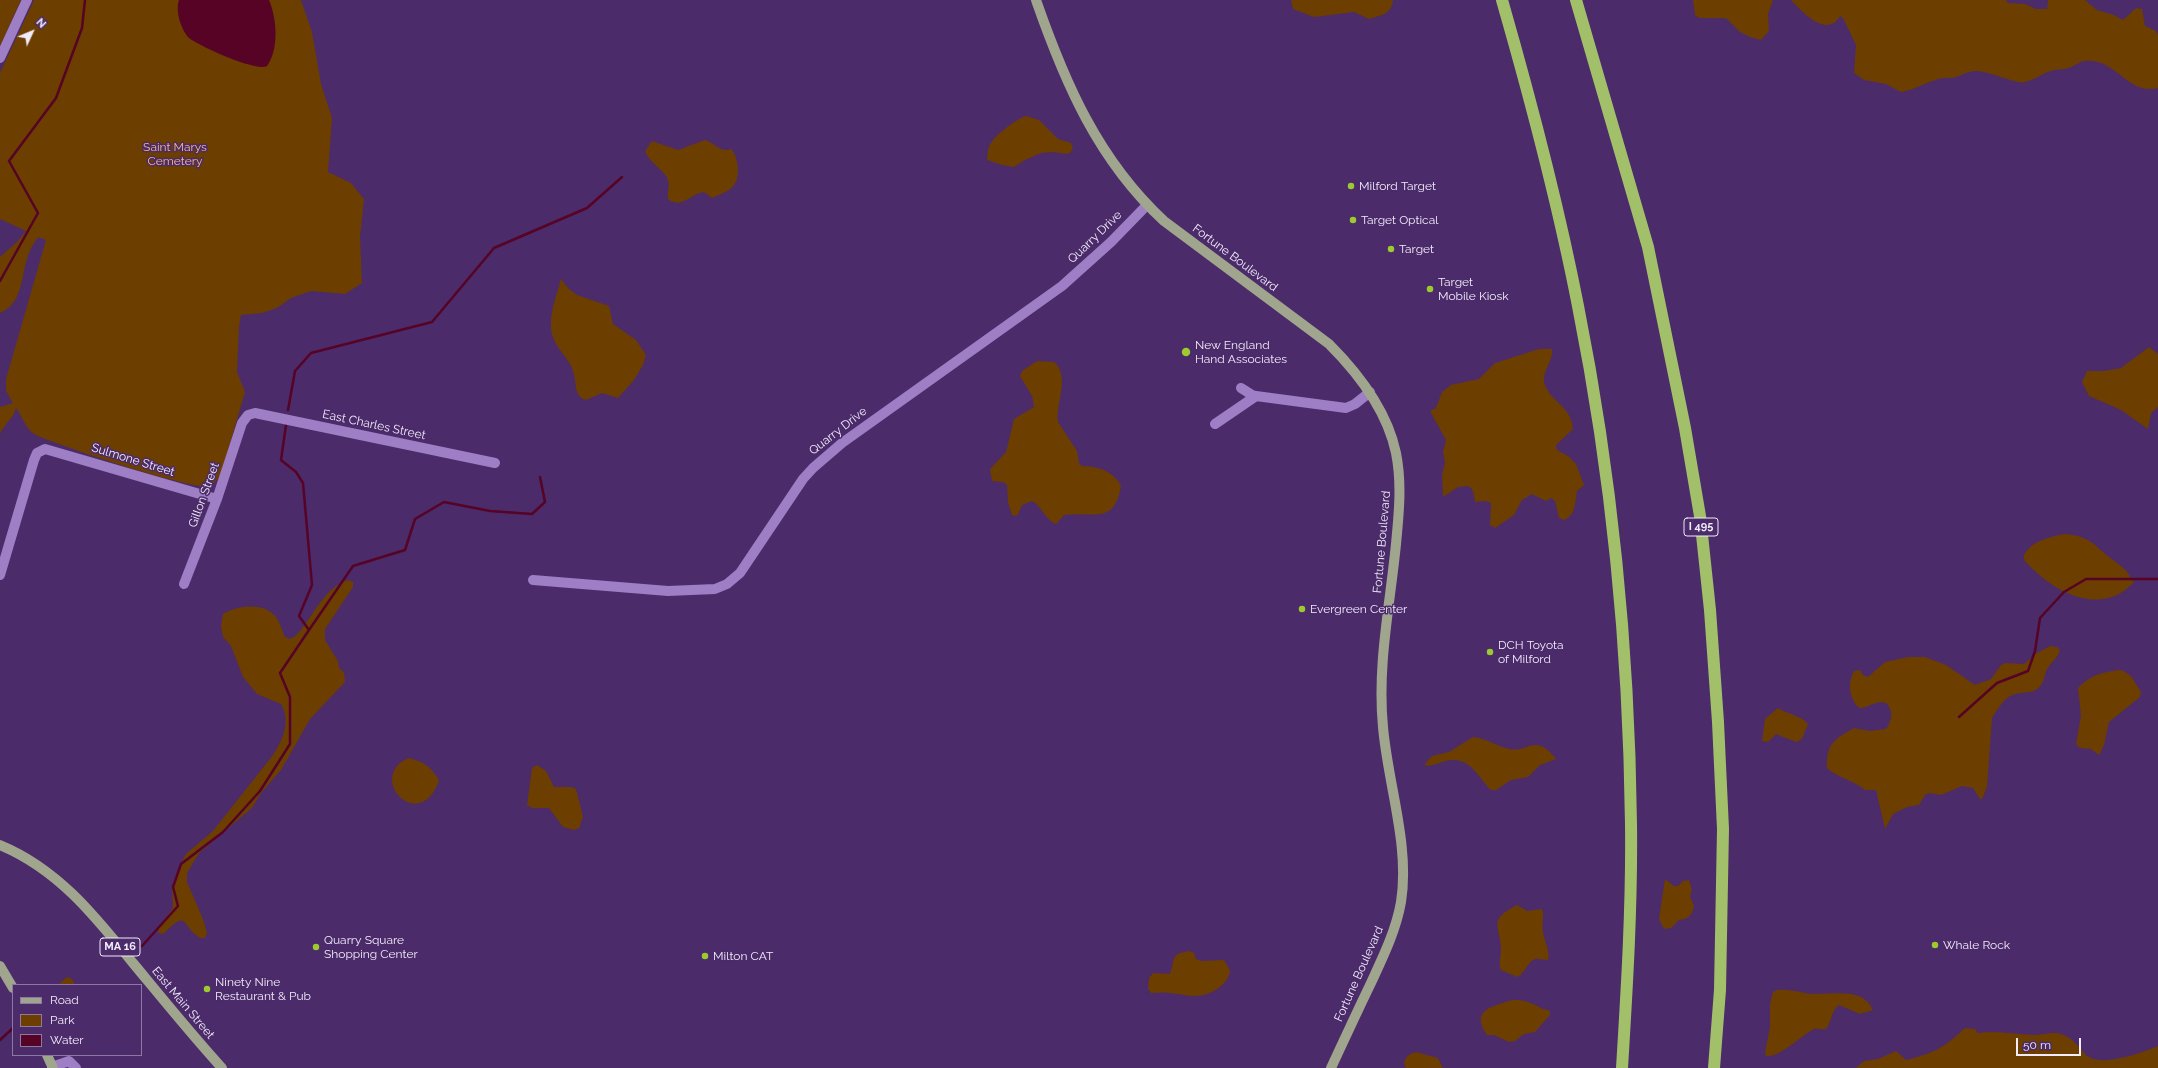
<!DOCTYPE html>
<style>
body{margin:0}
#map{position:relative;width:2158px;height:1068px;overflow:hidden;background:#4b2b6a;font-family:Raleway,sans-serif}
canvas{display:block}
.legend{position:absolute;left:12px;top:984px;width:130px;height:72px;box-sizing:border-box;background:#4b2b6a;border:1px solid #8d78a4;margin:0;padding:5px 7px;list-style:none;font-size:12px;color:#f1ebfa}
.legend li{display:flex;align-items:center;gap:8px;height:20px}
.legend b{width:20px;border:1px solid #8d78a4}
.north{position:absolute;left:12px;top:12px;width:40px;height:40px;-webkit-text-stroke:3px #4b2b6a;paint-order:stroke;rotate:46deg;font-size:11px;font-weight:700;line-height:16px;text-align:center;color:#f1ebfa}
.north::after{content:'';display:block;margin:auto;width:14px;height:18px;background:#f1ebfa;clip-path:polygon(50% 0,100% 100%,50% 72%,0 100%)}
.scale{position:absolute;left:2016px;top:1038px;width:65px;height:18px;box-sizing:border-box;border:2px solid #f1ebfa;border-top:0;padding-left:5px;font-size:12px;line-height:14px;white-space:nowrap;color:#f1ebfa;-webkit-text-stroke:3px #4b2b6a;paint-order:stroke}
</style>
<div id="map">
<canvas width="2158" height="1068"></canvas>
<ul class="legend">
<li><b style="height:5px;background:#a0a68d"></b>Road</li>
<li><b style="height:11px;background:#6c3e00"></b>Park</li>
<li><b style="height:11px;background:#560325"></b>Water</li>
</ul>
<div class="north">N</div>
<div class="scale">50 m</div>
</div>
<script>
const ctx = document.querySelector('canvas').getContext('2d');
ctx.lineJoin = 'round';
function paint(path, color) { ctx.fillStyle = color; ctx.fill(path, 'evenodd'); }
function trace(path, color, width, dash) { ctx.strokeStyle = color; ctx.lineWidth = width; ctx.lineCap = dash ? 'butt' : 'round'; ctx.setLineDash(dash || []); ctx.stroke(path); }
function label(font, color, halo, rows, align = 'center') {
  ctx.font = font + ' Raleway,sans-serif'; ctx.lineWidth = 3; ctx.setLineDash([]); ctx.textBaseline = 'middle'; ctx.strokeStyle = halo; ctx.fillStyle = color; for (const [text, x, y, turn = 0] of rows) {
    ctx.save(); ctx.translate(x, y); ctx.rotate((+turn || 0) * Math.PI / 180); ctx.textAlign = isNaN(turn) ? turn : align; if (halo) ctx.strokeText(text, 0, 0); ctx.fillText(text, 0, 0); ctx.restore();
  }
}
paint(new Path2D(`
 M0,0H21L0,46Z
 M34,0H301L312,32L321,84L332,118L328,172L351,183L364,199L360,237L362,283L345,294L311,291L291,298L277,308L262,313L241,315L239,327L237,372L245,392L221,474C218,479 214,484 208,486C191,490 57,445 36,435C25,429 23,417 16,408C14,418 4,424 0,434V407L13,403L6,391V379L46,240L38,237C35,242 31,247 29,253C21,272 24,304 0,313V257L18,241L26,231L0,219V73Z
 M1291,0H1393C1391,15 1381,15 1369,19L1354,12L1314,17L1293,9Z
 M1693,0H1773L1768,14L1769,31L1761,40L1750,37L1740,32L1727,19L1723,18H1699L1695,15Z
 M1791,0H2006L2008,3L2025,4L2036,9H2047L2048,0H2085L2097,10L2114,15L2123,20L2136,8L2142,9L2145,26L2156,31L2158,35V88C2127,96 2117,58 2085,61C2079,61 2074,67 2068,68C2062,70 2056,69 2050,71C2042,74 2034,80 2025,82C2018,85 1989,71 1976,71C1969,71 1962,75 1956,77C1950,79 1944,77 1938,79C1925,83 1914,90 1901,92L1886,84L1864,80L1854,73L1856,45L1843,18L1840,16C1827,39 1802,12 1791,0Z
 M1026,116L1039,120L1058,139L1071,143L1073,147L1071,152L1068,154L1053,152L1041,153L1025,160L1014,167L1002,165L987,160C988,156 987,151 989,147C992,137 1016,119 1026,116Z
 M705,140C715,143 720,153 731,149C738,156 741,176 734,185C730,191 719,195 712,198L704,192C690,193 683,210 668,199C667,193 670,186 668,180C664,169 649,163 645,151L652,141L678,150Z
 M561,279L568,288L577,295L609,306L613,324L636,340L646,355L643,365L634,380L618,398L602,393L586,400C573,396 577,382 573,371C570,360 560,352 555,342C545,323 556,298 561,279Z
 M2149,347L2158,354V407L2151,413L2148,429L2121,410L2089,396L2082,382L2087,371H2104L2121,368Z
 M1539,349H1552C1554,361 1540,373 1545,385C1551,402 1571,406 1573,429L1556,445L1557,450L1568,456L1576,464L1584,485L1577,491C1575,502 1576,515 1564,520L1559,518L1555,501L1551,498L1546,501L1532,494L1522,500L1514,515L1495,528L1490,525L1491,503L1486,501L1475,502L1473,491L1469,486L1458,487L1443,497L1442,474L1445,463L1443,452L1446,440L1430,411L1436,408L1442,392L1451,385L1479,379L1495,363Z
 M1037,361L1054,362C1071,376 1055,404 1058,422L1077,451L1079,463L1082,466C1099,467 1111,470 1121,485C1115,526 1093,511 1064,515L1056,524C1045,520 1042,506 1032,501L1022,505L1017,516L1012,515L1008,503L1007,485L1003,482L992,481L990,469L1006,452L1014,419L1034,407L1032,396L1020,376L1022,371Z
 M2064,534C2091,536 2093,545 2113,560C2125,569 2126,569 2134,583C2129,586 2125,591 2119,594C2084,611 2046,585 2024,560V555C2032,541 2049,537 2064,534Z
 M349,580L353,582V587L325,629V640L338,661L339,668L344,672L345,682L310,719L281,770L261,793L252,808L199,853L187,873V882L203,919L207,933L205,938H200C180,925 189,908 163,934L158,933L159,927L173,908L172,886L179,867L186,854L213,831L273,755C283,740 291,721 281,704L257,694L243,677L231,646L223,637L221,626L223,614C237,605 265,602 276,617C280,622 282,631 285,637L290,639C306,634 321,586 349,580Z
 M2050,646L2057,647L2060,650C2058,658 2052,661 2048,668C2044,673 2045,680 2041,685C2033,695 2025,691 2015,694C2005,696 1997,710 1992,718L1987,787L1982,799H1980L1973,788L1962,786L1941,795L1929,793L1925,795L1919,805L1907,807L1893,814L1885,829L1876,790H1865C1853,780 1838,778 1827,768C1826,744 1834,739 1854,728L1870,731L1886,729C1892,720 1894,711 1886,703C1874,700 1870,708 1859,708C1849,698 1847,684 1854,671L1860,670L1863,675L1868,677L1885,662L1908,657H1925L1946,665L1975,685L1991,679L2001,665L2006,663L2024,664L2037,653Z
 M2122,670L2131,676L2141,692L2140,697L2109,722L2104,745L2099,755L2091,749L2080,748L2076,744L2081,716L2078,688C2090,675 2105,671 2122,670Z
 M1778,708C1787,714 1802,716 1808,724L1802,739L1796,742L1776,734L1768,742L1762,741L1765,719Z
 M1473,737C1486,738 1494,745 1506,748C1527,756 1534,730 1556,759L1540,765L1528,777L1511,780L1496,790H1491C1477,776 1470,755 1445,761C1437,763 1433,767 1424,765L1432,756L1449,752Z
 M408,758C423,761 431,767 439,780C421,835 365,779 408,758Z
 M537,765L546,771L554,787H571L576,789L583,817L579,828L574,830L563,827L549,808H532L527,805L532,768Z
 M1665,879L1674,886H1678L1683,881L1689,880L1692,890L1690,896L1694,906C1692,915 1689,919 1679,920L1671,928L1664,929L1659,919Z
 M1517,905L1527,911L1542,909C1545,917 1541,923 1543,931C1544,942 1550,948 1548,960C1543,960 1539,958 1535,959C1527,962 1525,974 1517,977L1501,970C1498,962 1501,957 1501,949C1500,923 1487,921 1517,905Z
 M1190,951L1194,953L1196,959L1201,961L1224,960L1230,970C1229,985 1210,996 1195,996C1179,995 1168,991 1151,993L1148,989L1149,978L1153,973L1170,974C1176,958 1169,954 1190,951Z
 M67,977L72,979L75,985H58Z
 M1777,990C1787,989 1795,991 1805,993C1827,997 1862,984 1873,1010L1860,1014L1839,1005C1831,1011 1832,1021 1826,1029C1822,1030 1817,1028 1814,1029C1802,1035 1778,1059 1766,1056L1765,1052L1770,1027V1004L1773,992Z
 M1512,1000C1529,999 1534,1006 1550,1011V1015L1535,1032L1524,1034L1515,1041L1509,1042L1494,1035H1487C1470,1010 1491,1007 1512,1000Z
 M1965,1028L1975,1029L1978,1033C1997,1030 2014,1034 2033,1035C2042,1035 2053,1031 2061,1034C2073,1038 2078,1046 2086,1055C2101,1068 2141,1053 2158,1046V1068H1856L1864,1061L1878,1059L1896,1051L1906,1060C1934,1053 1944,1048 1965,1028Z
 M1416,1052L1438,1058L1443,1068H1406L1404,1063C1406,1056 1409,1054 1416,1052Z`), '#6c3e00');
paint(new Path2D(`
 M179,0H269C277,19 279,49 267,66C256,72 199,46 189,38C181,30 175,11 179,0Z`), '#560325');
trace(new Path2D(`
 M0,281L38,213L9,161L56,98L82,28L85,0
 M288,410L295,371L311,353L432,322L494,248L587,208L622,177
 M309,630L353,566L405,550L415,519L444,502L490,511L532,514L545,502L540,477
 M1959,717L1997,683L2028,671L2035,651L2040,618L2064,592L2086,579H2158
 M142,946L178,906L173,887L181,864L223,832L260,791L290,744V697L280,673L309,630L299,616L312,585L303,483L296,472L281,460L286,425
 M0,1040L13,1028`), '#560325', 2.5);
trace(new Path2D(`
 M0,58L27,0
 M1256,396L1346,408L1355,404L1370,392
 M1215,424L1256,396L1252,395L1241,388
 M0,575L34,460L37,453L45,449L217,499
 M533,580L668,591L715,589L727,584L740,573L803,479L813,468L842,443L1062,286L1111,242L1147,205
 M184,584L217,499L242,423L248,415L255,413L495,463
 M52,1067L69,1061L76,1068`), '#9e7ec4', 10);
trace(new Path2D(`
 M1036,0C1065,83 1098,160 1164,221L1329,344C1359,374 1387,410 1396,453C1402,483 1399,513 1396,544C1390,605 1377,666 1383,727C1388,785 1410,845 1401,902C1396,931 1382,959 1370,985C1357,1012 1344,1040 1331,1068
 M0,845C58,869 95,916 133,963C162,998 191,1034 222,1068
 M0,966L13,988
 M47,1055L53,1068`), '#a0a68d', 10);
trace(new Path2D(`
 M1502,0C1531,101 1558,203 1578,306C1612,476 1629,651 1631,824C1632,905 1627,987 1622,1068
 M1576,0L1648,247L1685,428L1700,516L1710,610L1718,722L1723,829L1720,990L1714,1068`), '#a2c069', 12);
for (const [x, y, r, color] of [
 [1351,186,4,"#9dca2f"],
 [1353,220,4,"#9dca2f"],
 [1391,249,4,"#9dca2f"],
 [1430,289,4,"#9dca2f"],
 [1186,352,5,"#9dca2f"],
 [1302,609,4,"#9dca2f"],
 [1490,652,4,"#9dca2f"],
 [1935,945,4,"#9dca2f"],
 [316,947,4,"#9dca2f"],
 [705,956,4,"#9dca2f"],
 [207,989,4,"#9dca2f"]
]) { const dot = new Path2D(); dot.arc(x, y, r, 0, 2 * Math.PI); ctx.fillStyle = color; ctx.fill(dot); trace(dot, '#4b2b6a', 1.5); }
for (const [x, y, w] of [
 [1701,527,34],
 [120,947,40]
]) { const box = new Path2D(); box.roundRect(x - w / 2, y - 9, w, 18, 3); ctx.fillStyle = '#4b2b6a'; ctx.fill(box); trace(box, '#f1ebfa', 1); }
label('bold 11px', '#f1ebfa', null, [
 ["I 495",1701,527],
 ["MA 16",120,947]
]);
label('12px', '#f8bb7f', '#4b2b6a', [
 ["Saint Marys",175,147],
 ["Cemetery",175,161]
]);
label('12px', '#f1ebfa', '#4b2b6a', [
 ["Milford Target",1359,186],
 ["Target Optical",1361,220],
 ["Target",1399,249],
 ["Target",1438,282],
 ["Mobile Kiosk",1438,296],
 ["New England",1195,345],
 ["Hand Associates",1195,359],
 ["Evergreen Center",1310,609],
 ["DCH Toyota",1498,645],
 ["of Milford",1498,659],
 ["Quarry Square",324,940],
 ["Shopping Center",324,954],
 ["Whale Rock",1943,945],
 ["Milton CAT",713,956],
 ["Ninety Nine",215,982],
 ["Restaurant & Pub",215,996]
], 'left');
label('12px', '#f1ebfa', '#4b2b6a', [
 ["Quarry Drive",1095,237,-44],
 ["Fortune Boulevard",1235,258,37],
 ["East Charles Street",374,425,12],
 ["Quarry Drive",838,431,-38],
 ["Sulmone Street",133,460,17],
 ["Gillon Street",204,495,-70],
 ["Fortune Boulevard",1382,542,-85],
 ["Fortune Boulevard",1359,974,-66],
 ["East Main Street",183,1003,50]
]);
</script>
